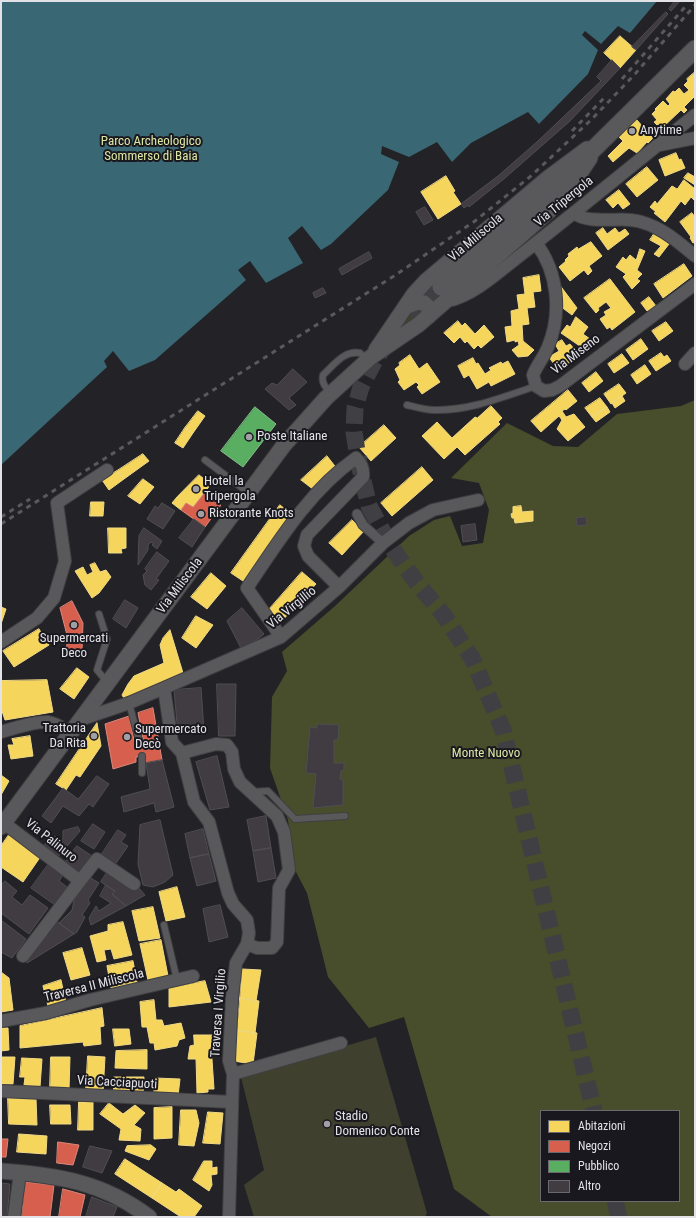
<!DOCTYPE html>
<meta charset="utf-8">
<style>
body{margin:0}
#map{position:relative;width:696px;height:1218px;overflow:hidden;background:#232327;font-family:"Roboto Condensed",sans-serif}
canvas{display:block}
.frame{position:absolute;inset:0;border:2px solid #e3e2e7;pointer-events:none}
.legend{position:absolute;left:540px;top:1110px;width:140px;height:92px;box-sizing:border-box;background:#19181f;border:1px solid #6a696f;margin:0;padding:5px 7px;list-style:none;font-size:12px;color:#e3e2e7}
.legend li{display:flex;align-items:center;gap:8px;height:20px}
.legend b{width:20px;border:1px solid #6a696f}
</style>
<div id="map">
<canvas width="696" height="1218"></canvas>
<div class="frame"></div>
<ul class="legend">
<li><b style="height:11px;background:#f6d55c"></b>Abitazioni</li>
<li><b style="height:11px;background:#d6604d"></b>Negozi</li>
<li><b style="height:11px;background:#5aae61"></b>Pubblico</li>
<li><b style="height:11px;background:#413b42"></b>Altro</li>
</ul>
</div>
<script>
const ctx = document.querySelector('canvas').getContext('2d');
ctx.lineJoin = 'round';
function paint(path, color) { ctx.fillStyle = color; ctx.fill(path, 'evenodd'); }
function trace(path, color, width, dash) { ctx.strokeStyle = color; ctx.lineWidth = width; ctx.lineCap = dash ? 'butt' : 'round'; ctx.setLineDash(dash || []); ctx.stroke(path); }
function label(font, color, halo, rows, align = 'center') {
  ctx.font = font + ' "Roboto Condensed",sans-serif'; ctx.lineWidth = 4; ctx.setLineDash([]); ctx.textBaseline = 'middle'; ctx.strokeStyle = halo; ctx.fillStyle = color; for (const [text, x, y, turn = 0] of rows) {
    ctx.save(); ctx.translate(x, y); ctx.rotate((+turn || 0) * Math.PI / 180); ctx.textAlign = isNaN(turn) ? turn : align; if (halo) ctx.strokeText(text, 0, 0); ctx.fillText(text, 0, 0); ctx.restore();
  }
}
paint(new Path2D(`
 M418,306L425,312L400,329L398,326L407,313Z
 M376,1037L427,1213L425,1217H254L244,1185L264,1170L241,1077Z`), '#3f412e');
paint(new Path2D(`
 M695,400V1217H580L577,1216L573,1217H492L454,1189L404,1017L369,1028L328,977L307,893L294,868L288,820L270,768L272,697L287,671L282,652L335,606L409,536L434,520L450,516L462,546L483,543L489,510L479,483L451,478L507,423L553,446L578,447L617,414L681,406ZM541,1111H679V1201H541Z`), '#484d2b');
paint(new Path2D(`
 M1,1H657L630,33L618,26L601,44L585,31L582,35L598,50L588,74L539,124L528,112L471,143L452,162L437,142L409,157L382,146L381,154L399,162L388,190L331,244L321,250L302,226L288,238L303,263L266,283L250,261L238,270L246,280L155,360L129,371L113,351L104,361L107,367L1,465Z`), '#396773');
const homes = new Path2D(`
 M620,36L636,50L620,68L604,53Z
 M695,72V98L694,97L684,107L687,110L684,113L681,110L661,129L654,122L657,120L652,114L656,110L655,109L663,101L668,106L670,104L666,99L673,91L675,92L679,88L684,94L689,90L684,85L688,81L687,79Z
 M636,119L653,138L648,143L647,142L637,153L629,148L613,162L608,156L623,141L618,136Z
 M676,153L679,160L681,159L685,168L665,176L659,160Z
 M647,167L658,180L637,197L626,184Z
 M688,173L695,177V185L684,178Z
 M446,176L455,191L453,192L461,204L438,219L421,192Z
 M684,180L695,189V199L694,200L691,197L685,205L681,201L665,222L654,213L656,212L650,207L655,201L657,204L672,186L677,189Z
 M619,190L630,204L623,209L618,203L613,208L606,200Z
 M692,213L695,217V242L693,243L690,238L691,237L680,222Z
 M603,228L607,234L615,228L619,233L625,229L629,234L608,250L596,233Z
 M654,234L669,244L659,257L654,254L661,246L650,240Z
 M591,242L602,256L589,266L592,271L588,275L584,270L570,281L559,267L566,261L565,260L569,256L568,254L577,247L578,249Z
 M640,249L645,251L637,270L642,274L637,279L640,281L632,289L623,277L626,274L616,267L623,257L626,260L630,255L636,260Z
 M684,264L692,276L663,298L654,284Z
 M539,275L541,291L533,292L535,307L527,308L529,324L522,325L523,341L534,350L528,356L518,357L512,350L519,345L518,341L515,342V340L507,342L505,327L512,326L511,311L519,309L517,295L525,294L523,278Z
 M610,279L635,312L612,330L610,327L607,329L600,319L606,315L604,312L611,308L606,302L598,308L599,310L596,313L584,298Z
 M556,280L577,308L572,315L560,306Z
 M649,297L656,306L647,311L641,303Z
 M576,317L588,327L583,334L590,339L588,342L591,344L587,351L561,333L567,325L570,327Z
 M458,321L462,326L465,323L475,334L484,325L494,337L481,348L478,345L474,349L467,341L465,343L460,337L454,343L444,333Z
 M666,322L673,331L659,341L652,331Z
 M641,339L648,349L633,360L626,350Z
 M562,340L566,346L570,344L580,356L558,370L549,357L559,351L555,344Z
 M661,353L664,357L667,355L671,361L656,371L649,361Z
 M622,354L629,363L614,373L608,364Z
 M410,355L419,369L427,363L440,382L422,394L417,387L419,385L416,382L404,390L398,382L400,380L395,369L400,365L399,363Z
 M473,358L476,364L478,363L485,374L491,370L489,368L501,362L502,364L508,361L515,374L491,386L489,382L477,389L469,375L464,378L458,366Z
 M645,365L651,374L637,384L631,375Z
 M596,372L603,381L589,392L582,383Z
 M619,384L626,393L611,404L604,394Z
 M568,390L577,401L566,410L565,409L562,411L566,417L574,414L585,427L568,441L557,429L562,420L559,416L541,432L531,421Z
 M622,396L625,401L615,408L612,403Z
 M600,398L607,407L592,417L585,408Z
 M491,406L502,418L498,422L500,424L465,455L457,447L444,459L422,436L437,422L452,438L475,417L477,418Z
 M607,407L610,412L596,422L592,417Z
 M198,411L205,416L193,433L185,428Z
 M384,425L396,438L371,461L359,447Z
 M185,428L193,433L183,448L175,443Z
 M143,454L149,461L124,479L117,471Z
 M327,456L338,470L314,490L301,480Z
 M422,467L433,480L392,516L381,503Z
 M117,471L124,479L109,490L102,480Z
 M199,475L211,484L193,507L186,503L181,510L172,503L177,497Z
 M143,479L154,487L140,504L128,496Z
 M91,502H104L103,516H90Z
 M280,505L295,517L246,583L231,573Z
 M521,506L522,512L533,511V521L515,523L514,518H512L511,514L513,513V507Z
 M352,520L364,531L342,555L329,543Z
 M108,528H126V548L121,549L122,553H109Z
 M95,563L100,572L106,570L111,577L99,593L92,598L75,571L83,567L87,575L93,572L90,565Z
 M302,572L316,584L279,624L266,613Z
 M211,573L226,586L207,609L191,597Z
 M1,607L6,609L1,624Z
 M196,616L213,625L196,648L182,638Z
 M39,629L49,645L14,667L3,651Z
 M170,630L183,673L125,700L122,695L128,684L134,676L164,663L160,645L163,638Z
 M77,668L89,677L74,699L60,689Z
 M47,680L53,712L5,720L1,708V681Z
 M97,723L101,746L80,777L76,775L66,790L56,784Z
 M30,736L33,756L11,759L8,745H14L12,739Z
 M1,775L9,781L1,795Z
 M11,832L41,856L23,882L1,867V846Z
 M177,887L185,917L166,921L159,892Z
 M153,907L160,938L139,941L132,911Z
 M123,922L132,955L114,959L111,949L104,950L106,960L97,962L90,936L108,931V925Z
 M161,940L168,976L148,980L140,944Z
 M82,948L90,975L71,980L63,953Z
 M133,961L137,982L111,988L107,966Z
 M242,969L261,970L256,1001L240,998Z
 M1,972L9,978L13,1010L1,1012Z
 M61,980L66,1003L48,1006L43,986Z
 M205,981L211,1002L169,1007V988Z
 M240,998L259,1001L255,1033L237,1030Z
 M154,1000L156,1020H162L164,1026L181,1023L185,1038L179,1040L177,1046L155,1050L154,1043H150L147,1027H142L140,1002Z
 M102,1008L104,1026L100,1027L101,1044L84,1046L83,1042L20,1048V1026Z
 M1,1028H8L9,1050L1,1051Z
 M113,1029H129L131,1044L115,1046Z
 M237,1030L257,1033L253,1064L233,1061Z
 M194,1035H214L215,1044L211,1045L214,1089H208V1092L197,1093L196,1059H188L190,1046L194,1045Z
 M147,1050V1069L115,1068L116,1051Z
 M88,1056L105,1057L103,1092L86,1090Z
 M1,1057H15L13,1084H1Z
 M51,1057H70L69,1090L50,1089Z
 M22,1058L42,1059L40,1087L24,1085L25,1077H20Z
 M114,1077H144L143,1094L114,1093Z
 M155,1078L180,1079L178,1096L154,1095Z
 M8,1098L36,1099L37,1125L9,1124Z
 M79,1102H93V1130H78Z
 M109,1103L123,1114L135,1105L145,1113L134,1125L141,1129L140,1141L119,1140L121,1129L100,1114Z
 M50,1105H70L71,1124H51Z
 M172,1107V1138L154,1139V1108Z
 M181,1110H196L199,1123L194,1146L179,1145Z
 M208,1112L223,1113L220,1144L203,1143Z
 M19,1134L47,1136L46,1154L17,1152Z
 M151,1145L156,1149L149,1160L125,1151L127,1146Z
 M125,1159L162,1183L152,1198L115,1174Z
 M204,1161H212V1168L217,1167V1174L211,1175L212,1185L209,1191L193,1180Z
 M162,1183L176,1192L179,1189L202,1206L194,1217H181L152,1198Z`);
paint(homes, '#f6d55c');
trace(homes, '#f0d986', 1);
const shops = new Path2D(`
 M204,494L221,505L205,527L181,510L186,503L193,507Z
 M72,601L83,623L82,650L66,649L68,639L60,608Z
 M153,708L162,760L146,763L145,756L136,757V762L113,769L105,724L129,716L135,745L144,744L138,713Z
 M1,1139H8L6,1157H1Z
 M58,1142L79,1145L73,1165L57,1163Z
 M25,1182L54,1185L50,1217H22Z
 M63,1189L85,1195L80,1217H59Z`);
paint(shops, '#d6604d');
trace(shops, '#da877b', 1);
const public = new Path2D(`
 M255,407L276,424L243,467L221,451Z`);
paint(public, '#5aae61');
trace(public, '#83be89', 1);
const building = new Path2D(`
 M675,1H680L671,11L669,9Z
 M666,12L668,14L636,50L632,47Z
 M612,60L620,68L570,121L505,178L469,207L468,205L464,208L461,204L498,176L538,141L601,81L597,77Z
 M425,207L433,220L424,225L416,212Z
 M369,252L372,258L342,275L339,269Z
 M323,288L326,293L315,298L313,293Z
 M293,369L307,382L289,398L296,405L289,410L265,389L272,383L277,385Z
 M162,503L175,511L163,529L147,519L155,506L158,508Z
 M586,517L587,525L577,526L576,518Z
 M194,519L205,527L192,547L179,538Z
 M475,524L477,540L463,542L461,526Z
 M144,528L162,541L157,549L152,545L154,544L151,542L148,545V550L138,565L139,536Z
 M157,552L169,561L156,579L159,580L151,590L145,585L143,575L147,571L145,569Z
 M125,600L138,608L126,628L113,619Z
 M242,608L264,634L255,641L241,648L227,621Z
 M217,684H236L235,736H219Z
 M201,688L204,731L178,734L174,690Z
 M318,724L339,725L338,740H334V763H344V770L341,771L340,779L343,780V805L313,808L316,774L306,773L310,727L316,728Z
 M217,756L229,807L210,810L196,762Z
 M162,760L174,807L156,812L154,803L124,812L121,797L150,789L146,763Z
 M97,776L109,784L93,807L89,804L79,816L63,806L51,823L42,816L63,788L78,799Z
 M266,816L271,848L253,851L247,820Z
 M160,820L173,875L165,882L153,887L143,885L138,864L140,825Z
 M93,824L105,832L94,849L81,841Z
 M78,827L80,831L56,859L42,848L49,839L55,836L60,840L63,839V831Z
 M203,829L209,854L190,858L185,834Z
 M118,830L126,835L121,842L128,846L114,866L100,857Z
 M77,846L92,856L78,875L63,865Z
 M271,848L276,878L258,882L253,851Z
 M209,854L216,881L197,886L190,858Z
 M48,865L63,875L59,881L67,887L55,905L31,888Z
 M108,871L137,886L145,895L126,906L112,894L115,891L101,882Z
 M89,877L99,883L88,900L90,903L82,915L85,917L77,932L74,934L59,923L72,910L76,892Z
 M5,881L17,891L12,897L22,905L30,895L48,908L29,934L1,913V886Z
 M106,885L115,891L112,894L126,906L91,925L89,918L96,906L99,911L111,903L100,896Z
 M220,905L228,937L209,942L203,909Z
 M53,919L74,934L27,963L26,958Z
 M1,920L26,939L12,958L1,952Z
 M90,1146L112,1151L102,1173L83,1167Z
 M1,1183L10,1184L7,1217L1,1216Z
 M92,1197L117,1207L113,1217H86Z`);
paint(building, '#413b42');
trace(building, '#4f4e51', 1);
trace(new Path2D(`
 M441,287L411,314L391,337L375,360L361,387L355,408L354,432L359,464L369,506L390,545L417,583L443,614L472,658L503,730L594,1111
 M615,1201L619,1217`), '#404044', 17, [17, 8]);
const service = new Path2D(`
 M331,393C326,388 321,383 323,375C334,365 344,350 360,353L368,360
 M407,405C415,407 425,410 434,410C469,411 503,397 536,386
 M205,460L249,493
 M99,614L107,639L97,670L108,683
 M129,703L140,744
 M142,756V773
 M252,792L268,791L295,819L345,816
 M164,925L177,980`);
const pedestrian = new Path2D(`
 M357,514L363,525L383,543`);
const minor = new Path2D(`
 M660,145L695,138
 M574,213C587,224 615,218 631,220C657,223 676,240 695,256
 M536,243C558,272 562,313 548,347C544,357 537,365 533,375L536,386L544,391L552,390L560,386L695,284
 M448,301C476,295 504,267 527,250C583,206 639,160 695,115
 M685,364L695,353
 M281,637L247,588C278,542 310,490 356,458C362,464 364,469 363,477L307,535L304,546L308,556L339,587
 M1,642L37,618L54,598L65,561L57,503L107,470
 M164,688L172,742L182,753L194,802L209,822L228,893L233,904L247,920L249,933L247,944L236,963L232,998L229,1061L233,1074L229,1217
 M82,719L129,703L164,688L281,637L339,587L383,543L409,523L433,510L478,500
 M1,732C14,728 35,721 48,722C56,723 64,729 71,733
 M182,753L216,744L227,745L232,752L234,769L240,782L277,816L284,832L289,870L279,888L277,942L272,948H257L247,944
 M4,823L80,881L97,859L134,884
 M23,956L80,881
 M1,1021L46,1013L90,1000L193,976
 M233,1074L341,1043
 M1,1091L232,1102
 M14,1217L20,1173`);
const tertiary = new Path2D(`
 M405,307L418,302L424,303L429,308V316
 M376,350L414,294L426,281L548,178L587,149
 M1,827L284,445L326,398L371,357L418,325L549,211L568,191L590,158
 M1,1171C57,1175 103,1182 149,1217`);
const secondary = new Path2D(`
 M441,287L550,192L695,49`);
trace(service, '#404043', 8);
trace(pedestrian, '#404043', 11);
trace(minor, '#404043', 14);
trace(tertiary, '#404043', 17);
trace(secondary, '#404043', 19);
trace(service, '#59595c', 6);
trace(pedestrian, '#59595c', 9);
trace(minor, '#59595c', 12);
trace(tertiary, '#59595c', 15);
trace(secondary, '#59595c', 17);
trace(new Path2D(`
 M622,79L685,7
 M572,131L604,98
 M1,517L30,499
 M1,524L394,276L475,221L531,176L592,119L635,74L695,5`), '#5a5a5d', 3, [5, 5]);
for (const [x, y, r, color] of [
 [632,131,4,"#a09fa4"],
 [249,437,4,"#a09fa4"],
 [196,489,4,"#a09fa4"],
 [201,514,4,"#a09fa4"],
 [74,625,4,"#a09fa4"],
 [94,736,4,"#a09fa4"],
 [127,737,4,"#a09fa4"],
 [327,1124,4,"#a09fa4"]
]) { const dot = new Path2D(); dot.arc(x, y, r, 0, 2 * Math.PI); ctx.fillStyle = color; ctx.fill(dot); trace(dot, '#19181f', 1.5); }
label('13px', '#e3e2e7', '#19181f', [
 ["Anytime",640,131],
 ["Poste Italiane",257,437],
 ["Hotel la",204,482],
 ["Tripergola",204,497],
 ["Ristorante Knots",209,514],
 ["Supermercati",74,639,"center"],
 ["Deco",74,654,"center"],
 ["Trattoria",86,729,"right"],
 ["Da Rita",86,744,"right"],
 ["Supermercato",135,730],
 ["Decò",135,745],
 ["Stadio",335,1117],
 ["Domenico Conte",335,1132]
], 'left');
label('13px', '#dde8a4', '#19181f', [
 ["Parco Archeologico",151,142],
 ["Sommerso di Baia",151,157],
 ["Monte Nuovo",486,754]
]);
label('13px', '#e3e2e7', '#19181f', [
 ["Via Tripergola",564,202,-39],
 ["Via Miliscola",476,238,-40],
 ["Via Miseno",576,355,-37],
 ["Via Miliscola",180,586,-53],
 ["Via Virgillio",292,608,-39],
 ["Via Palinuro",51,841,38],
 ["Traversa II Miliscola",94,986,-14],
 ["Traversa I Virgilio",219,1013,-86],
 ["Via Cacciapuoti",117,1083,3]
]);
</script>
